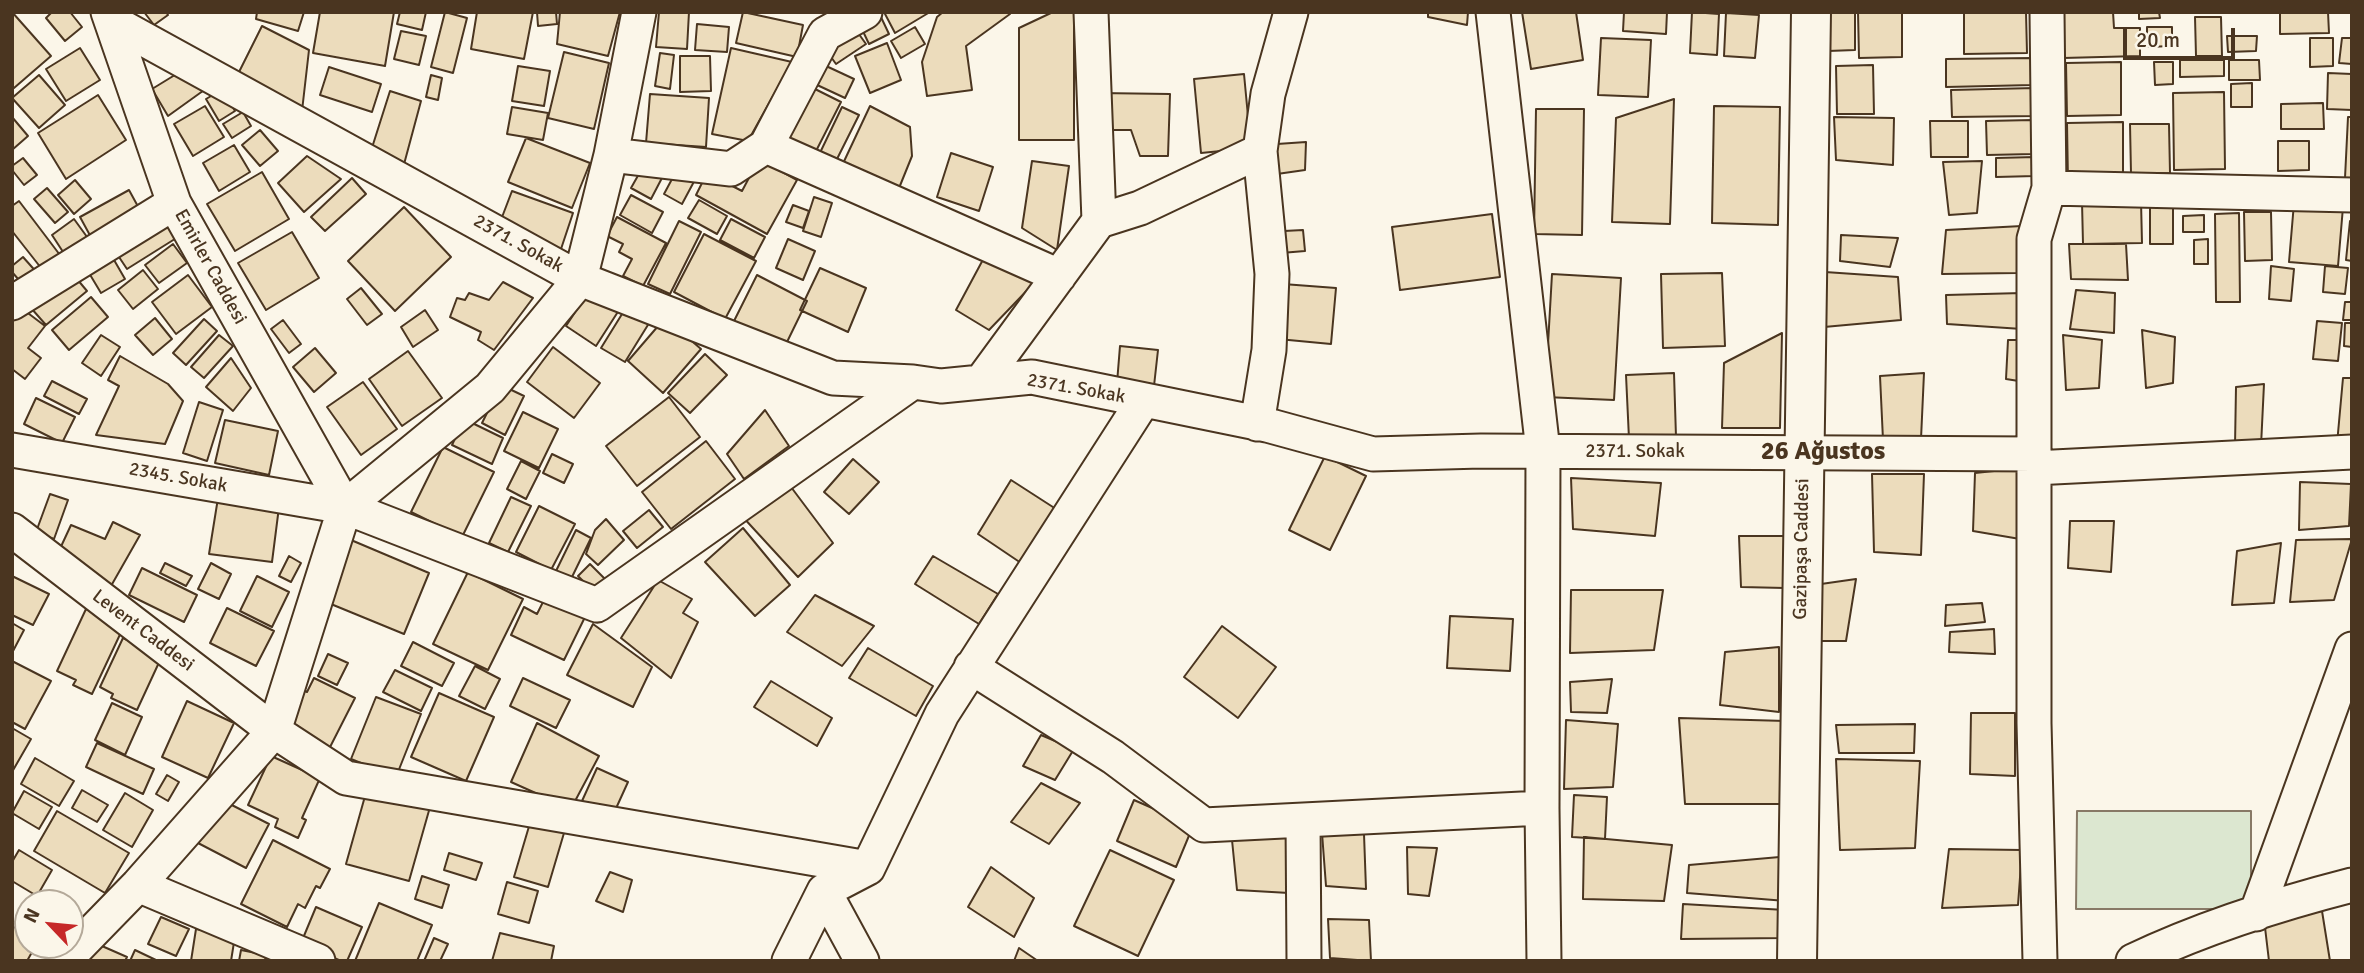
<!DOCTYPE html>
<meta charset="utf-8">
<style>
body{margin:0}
#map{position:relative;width:2364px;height:973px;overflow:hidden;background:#fbf6e9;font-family:Signika,sans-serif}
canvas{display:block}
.frame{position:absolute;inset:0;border:14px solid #4a3520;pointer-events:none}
.north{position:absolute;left:14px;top:889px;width:70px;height:70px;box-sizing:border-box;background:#fbf6e9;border:2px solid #b4a999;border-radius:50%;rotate:296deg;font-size:19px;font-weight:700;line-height:28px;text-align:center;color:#4a3520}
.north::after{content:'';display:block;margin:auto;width:24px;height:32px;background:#c62828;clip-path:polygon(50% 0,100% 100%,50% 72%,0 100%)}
.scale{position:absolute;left:2123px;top:28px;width:112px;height:32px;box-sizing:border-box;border:4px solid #4a3520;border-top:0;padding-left:9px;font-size:21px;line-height:24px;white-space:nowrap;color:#4a3520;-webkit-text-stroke:5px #fbf6e9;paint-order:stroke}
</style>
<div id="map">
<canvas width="2364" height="973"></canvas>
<div class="frame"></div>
<div class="north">N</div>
<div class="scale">20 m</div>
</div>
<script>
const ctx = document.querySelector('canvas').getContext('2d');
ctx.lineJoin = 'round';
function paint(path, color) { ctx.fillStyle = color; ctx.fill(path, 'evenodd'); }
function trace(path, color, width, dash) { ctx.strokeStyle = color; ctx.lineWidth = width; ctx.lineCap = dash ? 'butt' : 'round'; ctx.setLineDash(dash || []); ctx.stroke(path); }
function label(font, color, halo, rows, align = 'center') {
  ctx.font = font + ' Signika,sans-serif'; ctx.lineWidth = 5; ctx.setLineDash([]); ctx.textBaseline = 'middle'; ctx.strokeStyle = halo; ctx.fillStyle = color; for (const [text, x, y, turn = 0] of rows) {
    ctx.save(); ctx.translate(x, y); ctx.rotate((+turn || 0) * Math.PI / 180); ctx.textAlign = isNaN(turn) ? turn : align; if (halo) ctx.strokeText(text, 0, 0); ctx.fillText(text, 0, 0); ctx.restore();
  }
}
const green = new Path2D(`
 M2077,811H2251V909H2076Z`);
paint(green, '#dce7d0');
trace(green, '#887966', 2);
const building = new Path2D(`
 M12,12L51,56L14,88L12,86Z
 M52,12H70L82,27L65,41L46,18Z
 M144,12H166L168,15L154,25Z
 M257,12H304L298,31L256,19Z
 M320,12H394L385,66L313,53Z
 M400,12H426L422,30L397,24Z
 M445,12L467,18L453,73L431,67Z
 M477,12H533L524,59L471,49Z
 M537,12H556L557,24L538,26Z
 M560,12H620L608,56L557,44Z
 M659,12H689L687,49L656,47Z
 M743,12L803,25L797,57L736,43Z
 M884,12H930L895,33Z
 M943,12H1009L1010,14L966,46L972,90L927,96L922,62L937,17Z
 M1053,12H1074V140H1019V28Z
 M1428,12H1468L1467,25L1428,17Z
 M1522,12H1576L1583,60L1531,69Z
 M1624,12H1667L1666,34L1623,31Z
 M1692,12L1719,14L1717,55L1690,53Z
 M1828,12H1855V50L1828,51Z
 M1858,12H1902V57L1859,58Z
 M1964,12H2026L2027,53L1964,54Z
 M2062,12H2113L2114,28H2140V56L2063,58Z
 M2139,12H2159L2160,18L2139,19Z
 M2280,12H2328L2329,33L2280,34Z
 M1726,13L1759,15L1755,58L1724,56Z
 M880,15L889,34L869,44L860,25Z
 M2195,17H2221L2222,56H2196Z
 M697,24L729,27L727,52L695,50Z
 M262,26L309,50L302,111L237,76Z
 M915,27L925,44L901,58L891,41Z
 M2147,27H2172V46L2147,47Z
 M856,30L866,44L836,64L826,50Z
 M401,31L426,36L419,65L394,59Z
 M2227,36H2257L2256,51L2228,52Z
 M1601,38L1651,40L1648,97L1598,95Z
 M2310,38H2333V66L2310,67Z
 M2342,38H2352V64L2339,63Z
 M887,43L901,80L870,93L855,56Z
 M80,48L100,80L66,101L46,69Z
 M731,48L792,62L748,141L712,134Z
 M564,52L609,63L594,129L548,118Z
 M660,53L674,55L670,89L655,86Z
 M680,56H710L711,91L680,92Z
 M2033,58V85L1946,87V59Z
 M2180,60H2224V76L2180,77Z
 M2229,60H2259L2260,80H2229Z
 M2121,62V115L2067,116L2066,63Z
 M2154,62H2173V84L2155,85Z
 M824,65L854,79L845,98L815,84Z
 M1873,65L1874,114H1837L1836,66Z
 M518,66L550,71L544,106L512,101Z
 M329,67L381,84L372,112L320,95Z
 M183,70L207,88L168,116L152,89Z
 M2328,73L2352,74V110L2327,109Z
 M1244,74L1251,148L1201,153L1194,79Z
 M39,75L65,105L39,128L12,98Z
 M431,75L442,78L438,100L426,97Z
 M2252,83V107H2231V84Z
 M811,87L841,102L814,155L785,140Z
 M2035,88L2036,116L1952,117L1951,90Z
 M223,89L235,111L219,121L206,99Z
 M390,91L421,101L403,168L370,154Z
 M2224,92L2225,169L2174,170L2173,93Z
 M1099,93L1170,94L1168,156H1140L1131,130H1099Z
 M650,94L709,98L706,147L646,143Z
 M98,95L126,140L66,179L38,133Z
 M1674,99L1670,224L1612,222L1616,118Z
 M2323,103L2324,129H2281V104Z
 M205,106L224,137L193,156L174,124Z
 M870,106L910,127L912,156L895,198L839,172Z
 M1714,106L1780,107L1778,225L1712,223Z
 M512,107L548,113L543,140L507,134Z
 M842,107L859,115L833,167L817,159Z
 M1536,109H1584L1582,235L1534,234Z
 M243,112L251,126L232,138L223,124Z
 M12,117L28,136L12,150Z
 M1834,117L1894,118L1893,165L1836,160Z
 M2348,117H2352V178H2345Z
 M2033,120L2034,154L1987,155L1986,121Z
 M1930,121H1968V157H1931Z
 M2123,122V181L2068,182L2067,123Z
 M2130,124H2169L2170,173L2131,174Z
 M260,130L278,151L260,166L242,145Z
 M526,138L590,163L572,208L508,182Z
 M2278,141H2309V170L2278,171Z
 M1306,142L1305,170L1277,174V144Z
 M234,145L250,172L219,191L203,163Z
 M951,153L993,167L979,211L937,197Z
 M307,156L341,179L304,212L278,183Z
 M2035,157V176L1996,177V158Z
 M23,158L37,175L24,185L12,170V166Z
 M759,159L797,180L767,234L696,195L707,173L742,191Z
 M1032,161L1069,166L1057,250L1022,228Z
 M1982,161L1977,213L1949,215L1943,162Z
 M644,165L663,176L651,199L631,188Z
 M679,166L697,176L682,204L664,194Z
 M262,172L289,219L235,251L207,204Z
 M352,178L366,194L325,231L311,217Z
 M75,180L91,199L74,214L58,195Z
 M47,188L68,212L55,223L34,199Z
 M129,190L141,212L92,239L80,217Z
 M512,191L573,213L559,255L499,225Z
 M631,195L663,212L652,233L620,215Z
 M814,197L832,203L821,237L803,231Z
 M699,200L727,216L717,234L688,218Z
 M19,201L63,259L45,273L12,231V206Z
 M2141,201L2142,243L2083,244L2082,202Z
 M2173,202V244H2150V203Z
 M2294,203L2343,207L2338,266L2289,262Z
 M793,205L809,211L803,228L786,222Z
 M404,207L451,257L395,311L348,261Z
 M2244,212H2271L2272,260L2245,261Z
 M2239,213L2240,302H2216L2215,214Z
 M1492,214L1500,277L1400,290L1392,227Z
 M164,215L178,237L127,269L113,248Z
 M2204,215V232H2183V216Z
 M617,217L666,243L643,286L623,276L632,259L619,252L623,244L607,236Z
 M74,219L90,241L67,258L52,235Z
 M731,219L765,237L754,258L720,240Z
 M679,221L701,232L670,294L648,284Z
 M2350,221H2352V261L2346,260Z
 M2022,226L2017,273L1942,274L1946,230Z
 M1303,230L1305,251L1281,253L1284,231Z
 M292,232L319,278L266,310L238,263Z
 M704,234L756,261L725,319L674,292Z
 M1841,235L1898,238L1890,267L1840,261Z
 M788,239L815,251L803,280L776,268Z
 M2208,239V264H2194V240Z
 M173,244L187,263L159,283L145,265Z
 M2069,244H2126L2128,280L2071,279Z
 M110,253L125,279L101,293L86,268Z
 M986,254L1038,279L989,330L956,310Z
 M23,257L39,275L25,287L12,272V266Z
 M2271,266L2294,269L2291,301L2269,299Z
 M2325,266L2348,268L2345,294L2323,292Z
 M820,268L866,288L848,332L800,310Z
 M143,270L158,289L133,309L118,290Z
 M1825,272L1898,277L1901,320L1824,327Z
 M72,273L87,291L46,325L31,308Z
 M1722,273L1725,346L1663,348L1661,274Z
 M1552,274L1621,278L1614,400L1545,397Z
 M188,275L212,307L176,334L152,302Z
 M757,275L807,301L787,342L732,325Z
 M503,282L533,298L494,350L478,340L481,332L450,317L457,298L465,300L469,293L489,300Z
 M1283,284L1336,288L1331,344L1278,339Z
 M361,288L382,314L367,325L347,299Z
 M591,288L621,307L596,346L566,326Z
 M2076,290L2115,293L2114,333L2070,329Z
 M2022,293V329L1947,324L1946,295Z
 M91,297L108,317L69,350L52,330Z
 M2345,302H2352V320H2343Z
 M16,304L45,326L28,348L41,358L25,379L12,369V309Z
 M627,306L651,320L625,362L601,348Z
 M425,310L438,330L413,347L401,327Z
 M155,318L172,339L153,355L135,335Z
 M665,318L701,349L663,393L628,361Z
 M204,319L217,331L186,365L173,353Z
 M283,320L301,344L289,353L271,329Z
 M2317,321L2342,323L2338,361L2313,359Z
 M2345,323H2352V347L2344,346Z
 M2142,330L2175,337L2173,383L2146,388Z
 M1782,333L1780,428H1722L1724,363Z
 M101,335L120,347L101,376L82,363Z
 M219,335L233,346L204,378L191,367Z
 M2063,335L2102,340L2099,388L2066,390Z
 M2008,340H2026L2025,382L2006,379Z
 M1120,346L1158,350L1154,386L1117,383Z
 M553,347L600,383L574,418L527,382Z
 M315,348L336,373L314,392L293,367Z
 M408,351L442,398L402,426L369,379Z
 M705,354L727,375L690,413L668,393Z
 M120,356L168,384L183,401L165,444L96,435L119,386L108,380Z
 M231,358L251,388L233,411L206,387Z
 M1674,373L1676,437L1629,439L1626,375Z
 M1924,373L1921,439L1883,440L1880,376Z
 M2343,378H2352V444H2337Z
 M52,381L87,399L79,414L44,396Z
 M363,382L397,429L361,455L327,407Z
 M2264,384L2261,446H2235L2236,387Z
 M501,385L524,396L505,435L482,423Z
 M669,397L700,437L637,486L606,446Z
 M36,398L75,417L62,443L24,424Z
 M199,402L223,410L207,461L183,453Z
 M765,410L789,446L744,479L727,454Z
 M523,412L558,429L539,468L504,451Z
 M464,419L503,438L492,464L452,445Z
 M225,420L278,431L269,475L215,463Z
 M706,441L735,479L671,529L642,492Z
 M443,447L494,472L462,537L411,512Z
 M552,454L573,464L564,483L543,473Z
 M1325,456L1366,476L1330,550L1289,530Z
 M853,459L879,482L849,514L824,492Z
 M521,461L540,471L526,499L507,489Z
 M2023,468L2020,539L1973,531L1975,473Z
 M1872,474H1924L1921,555L1874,552Z
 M1571,478L1661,483L1655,536L1573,529Z
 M1011,480L1056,509L1021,563L978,534Z
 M2300,482L2351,484L2349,526L2299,530Z
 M788,483L833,543L798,577L741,515Z
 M50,494L68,500L54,539L36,532Z
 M511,497L531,506L508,552L489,543Z
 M218,498L279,507L272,562L209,554Z
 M539,506L575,524L551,570L516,552Z
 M649,510L663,527L637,548L623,531Z
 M606,519L624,540L598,565L586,554L595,530Z
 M2070,521H2114L2111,572L2068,568Z
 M113,522L140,535L111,586L58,553L71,525L105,539Z
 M743,528L790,585L755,616L705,562Z
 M576,530L591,538L571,579L556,571Z
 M1739,536H1786L1785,588L1741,587Z
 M2352,539L2334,600L2290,602L2296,540Z
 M351,540L429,573L404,634L326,602Z
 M2281,543L2274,603L2232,605L2237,551Z
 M289,556L301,563L291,582L279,576Z
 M933,556L998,594L979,624L915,584Z
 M165,563L192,576L186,586L160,573Z
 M211,563L231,574L219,599L198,589Z
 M590,564L609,583L597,595L578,576Z
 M142,568L197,595L184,622L129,595Z
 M468,572L523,599L488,670L433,644Z
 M12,576L49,594L33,625L12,615Z
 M257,576L289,592L272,627L240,611Z
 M1856,579L1846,641H1818L1821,584Z
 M658,580L692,599L683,613L698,622L671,678L621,638Z
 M1571,590H1663L1654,650L1570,653Z
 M815,595L874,626L842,666L787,632Z
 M546,596L586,615L564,660L511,635L524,607L537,614Z
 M1982,603L1985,622L1945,626L1946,605Z
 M227,608L274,631L256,666L210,643Z
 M86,609L124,626L92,694L73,685L76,680L57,671Z
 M1450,616L1513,619L1510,671L1447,668Z
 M12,623L24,630L12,653Z
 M593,624L652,667L633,707L567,675Z
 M1222,626L1276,667L1238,718L1184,677Z
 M1994,629L1995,654L1949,652L1950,632Z
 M123,638L162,656L137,710L111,698L113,694L100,687Z
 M413,642L454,663L442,686L401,666Z
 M1779,647V712L1720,705L1725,652Z
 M868,648L933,686L916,716L849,678Z
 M328,654L348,663L337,685L318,676Z
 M12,661L51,681L25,729L12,722Z
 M475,666L500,679L485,709L459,696Z
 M395,670L432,688L421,711L383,692Z
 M314,678L355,698L327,753L286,733L298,688L307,692Z
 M523,678L570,700L556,728L510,706Z
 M1612,679L1607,713L1571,712L1570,682Z
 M771,681L832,718L817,746L754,707Z
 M439,693L494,717L466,781L411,757Z
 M376,697L421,714L396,777L351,759Z
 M187,701L234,723L208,778L162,757Z
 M112,703L142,717L125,755L95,740Z
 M1971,713H2015V776L1970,774Z
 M1679,718L1786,721L1781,804H1685Z
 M1566,720L1618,724L1613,787L1564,789Z
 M537,723L599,756L574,803L540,795L511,782Z
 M1915,724L1914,753H1839L1836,725Z
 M12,728L31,739L12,772Z
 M1041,735L1074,749L1055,780L1023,766Z
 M97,743L154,769L143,794L86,767Z
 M271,756L320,778L302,818L306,820L298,838L275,827L278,819L248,805Z
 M35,758L74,781L59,806L21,784Z
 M1836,759L1920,761L1915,848L1840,850Z
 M597,768L628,782L613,815L582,801Z
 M167,775L179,782L168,801L156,794Z
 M1041,783L1080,803L1049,844L1011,822Z
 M367,789L430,807L409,881L346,864Z
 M82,790L108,805L97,822L72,808Z
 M24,791L52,807L39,829L12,813Z
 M125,793L153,810L132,847L103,830Z
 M1574,795L1607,797L1605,839L1572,837Z
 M220,799L269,824L246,868L198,843Z
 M1134,800L1193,826L1176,867L1117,841Z
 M57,811L129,853L105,893L34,851Z
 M530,823L564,833L548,887L514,877Z
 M1322,833L1364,834L1366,889L1326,886Z
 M1293,835L1289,893L1237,890L1232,840Z
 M1584,837L1672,845L1664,901L1583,899Z
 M273,840L330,869L320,888L316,886L305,908L298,904L287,927L241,904Z
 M1407,847L1437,848L1429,896L1408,894Z
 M1949,849L2022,850L2018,905L1942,908Z
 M19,850L52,870L37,896L12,881V862Z
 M1110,850L1174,880L1138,956L1074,926Z
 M449,853L482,863L476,880L444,870Z
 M1791,856L1786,901L1687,893L1689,865Z
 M991,867L1034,898L1014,937L968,907Z
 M610,872L632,880L623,912L596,901Z
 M422,876L449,885L442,908L415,899Z
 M507,882L538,891L529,923L498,914Z
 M379,903L432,925L417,961H355Z
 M1683,904L1785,910L1786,938L1681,939Z
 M316,907L362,927L347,961H341L301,943Z
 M2322,911L2330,961H2269L2264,919Z
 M161,917L189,929L176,956L148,944Z
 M1328,919L1369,920L1371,961L1330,958Z
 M12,926L28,935V945H36L27,961H12Z
 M196,929L235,936L231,961H191Z
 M500,933L554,946L551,961H492Z
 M434,938L448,944L440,961H424Z
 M86,939L127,957L125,961H76Z
 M1019,948L1038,961H1014Z
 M135,950L158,961H130Z
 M241,950L266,955L265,961H239Z`);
paint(building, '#ecdcbc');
trace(building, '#4a3520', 2);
const minor = new Path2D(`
 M108,12L174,203L345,507
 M1091,12L1099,221
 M1493,12L1543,451L1542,808L1544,961
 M113,22L580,279L833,378L913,382L941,386L1032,377L1267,425L1373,454L1481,451L2034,454
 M766,146L1059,276
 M611,155L731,169L766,146L825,34L865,12
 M2049,188L2352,195
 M12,303L174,203
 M981,382L1099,221L1140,208L1260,151
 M1257,424L1269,350L1272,274L1260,151L1268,94L1291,12
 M12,450L345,507L597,605L913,382
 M2034,468L2352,452
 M12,530L274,731L346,778L868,868L824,891L862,961
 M971,667L1113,757L1204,825L1542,808
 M1303,820L1304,961
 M868,868L942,714L1143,401
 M138,885L318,961
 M2256,914L2352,649
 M64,961L138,885L274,731L345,507L490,388L580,279L611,155L639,12
 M789,961L824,891
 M2040,961L2034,723V239L2049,188L2047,12
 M2133,961C2202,928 2278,904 2352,885`);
const tertiary = new Path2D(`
 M1797,961L1811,12`);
trace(minor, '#4a3520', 37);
trace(tertiary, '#4a3520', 42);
trace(minor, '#fbf6e9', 33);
trace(tertiary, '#fbf6e9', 38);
label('19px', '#4a3520', '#fbf6e9', [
 ["2371. Sokak",518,244,29],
 ["Emirler Caddesi",210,267,61],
 ["2371. Sokak",1076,389,10],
 ["2371. Sokak",1635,452],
 ["2345. Sokak",178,478,10],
 ["Gazipaşa Caddesi",1802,549,-89],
 ["Levent Caddesi",143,631,37]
]);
label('bold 26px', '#4a3520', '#fbf6e9', [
 ["26 Ağustos",1823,452]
]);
</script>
